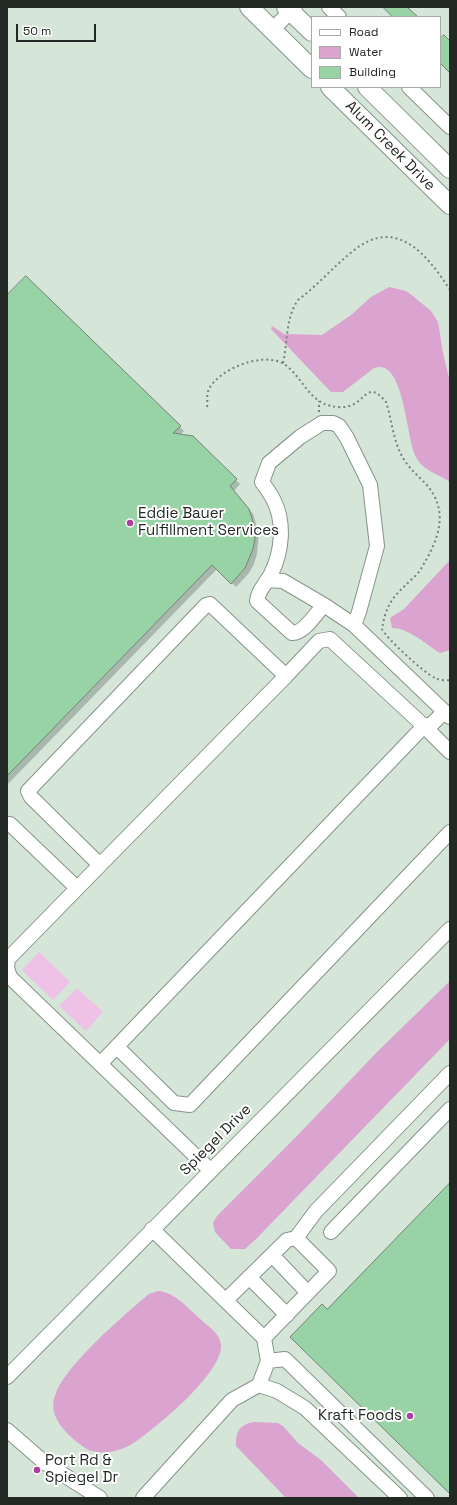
<!DOCTYPE html>
<style>
body{margin:0}
#map{position:relative;width:457px;height:1505px;overflow:hidden;background:#d5e5d8;font-family:"Space Grotesk",sans-serif}
canvas{display:block}
.frame{position:absolute;inset:0;border:8px solid #222823;pointer-events:none}
.legend{position:absolute;left:311px;top:16px;width:130px;height:72px;box-sizing:border-box;background:#fff;border:1px solid #a7a9a7;margin:0;padding:5px 7px;list-style:none;font-size:12px;color:#222823}
.legend li{display:flex;align-items:center;gap:8px;height:20px}
.legend b{width:20px;border:1px solid #a7a9a7}
.scale{position:absolute;left:16px;top:24px;width:80px;height:18px;box-sizing:border-box;border:2px solid #222823;border-top:0;padding-left:5px;font-size:12px;line-height:14px;white-space:nowrap;color:#222823;-webkit-text-stroke:3px #fff;paint-order:stroke}
</style>
<div id="map">
<canvas width="457" height="1505"></canvas>
<div class="frame"></div>
<ul class="legend">
<li><b style="height:5px;background:#fff"></b>Road</li>
<li><b style="height:11px;background:#daa3d0"></b>Water</li>
<li><b style="height:11px;background:#98d3a6"></b>Building</li>
</ul>
<div class="scale">50 m</div>
</div>
<script>
const ctx = document.querySelector('canvas').getContext('2d');
ctx.lineJoin = 'round';
function paint(path, color) { ctx.fillStyle = color; ctx.fill(path, 'evenodd'); }
function trace(path, color, width, dash) { ctx.strokeStyle = color; ctx.lineWidth = width; ctx.lineCap = dash ? 'butt' : 'round'; ctx.setLineDash(dash || []); ctx.stroke(path); }
function label(font, color, halo, rows, align = 'center') {
  ctx.font = font + ' "Space Grotesk",sans-serif'; ctx.lineWidth = 4; ctx.setLineDash([]); ctx.textBaseline = 'middle'; ctx.strokeStyle = halo; ctx.fillStyle = color; for (const [text, x, y, turn = 0] of rows) {
    ctx.save(); ctx.translate(x, y); ctx.rotate((+turn || 0) * Math.PI / 180); ctx.textAlign = isNaN(turn) ? turn : align; if (halo) ctx.strokeText(text, 0, 0); ctx.fillText(text, 0, 0); ctx.restore();
  }
}
paint(new Path2D(`
 M39,952L70,982L53,1000L22,970Z
 M77,988L103,1012L86,1031L59,1006Z`), '#efc1e6');
paint(new Path2D(`
 M389,287L406,291L413,296L431,311L438,322L443,353L450,382V482C438,474 422,470 416,457C406,440 405,357 374,368L343,392H331L271,329L272,326L284,334L322,335L351,315L371,297Z
 M450,560V650L440,653C427,645 407,627 392,628L390,618L404,609Z
 M450,981V1039L256,1239L245,1249H231L215,1232L213,1223L217,1216L295,1138L378,1051Z
 M158,1291C174,1292 187,1307 198,1317C206,1325 219,1332 221,1344C224,1372 157,1427 135,1442C123,1450 107,1455 92,1451C86,1450 82,1445 77,1442C62,1430 47,1413 56,1393C67,1364 124,1315 149,1294Z
 M254,1422L278,1423L283,1426L298,1443L321,1460L359,1498H286L236,1446C235,1432 240,1424 254,1422Z`), '#daa3d0');
paint(new Path2D(`
 M26,277L184,431L180,435L192,437L240,484L234,491L253,514L259,533L257,554L254,564L249,573L236,587L217,569L7,785V297Z`), '#0003');
const building = new Path2D(`
 M383,7H407L418,17H393Z
 M444,35L450,41V73L440,63V39Z
 M26,276L181,426L173,433L193,436L237,479L230,486L249,509L255,528V539L253,549L245,568L231,584L212,565L7,776V295Z
 M450,1183V1494L290,1337L322,1304L327,1309Z`);
paint(building, '#98d3a6');
trace(building, '#748276', 1);
const minor = new Path2D(`
 M329,7L339,17
 M272,30L295,7
 M409,87L450,127
 M267,580L283,581L324,605
 M354,625L324,605C316,613 304,634 292,633L257,601C258,590 266,584 271,574C282,552 285,523 274,501C271,494 266,488 262,482L269,463L300,437L322,423H333L339,426L347,438L370,485L377,546L359,612L354,625L448,715
 M7,824H10L77,888
 M100,865L286,676
 M117,1047L174,1103L190,1105L450,832
 M100,1064L424,726L450,752
 M210,1170L10,977L7,968L8,959L100,865L31,797L28,791L206,605L210,604L286,676L319,641L330,639L424,726L432,724L441,715H448L450,717
 M152,1229L264,1338L268,1361L285,1359L427,1498
 M331,1232L450,1109
 M296,1238L316,1211L450,1073
 M272,1255L308,1293
 M249,1277L287,1315
 M226,1300L287,1240L296,1238L329,1271L264,1338
 M7,1377L450,929
 M259,1385L268,1361
 M7,1430L45,1463L100,1498
 M143,1498L232,1400L259,1385L277,1391L305,1408L400,1498`);
const major = new Path2D(`
 M249,7L312,69
 M286,7L312,32
 M330,87L450,205
 M367,87L450,169`);
trace(minor, '#859488', 16);
trace(major, '#859488', 20);
trace(new Path2D(`
 M283,363C288,342 285,319 298,300C318,285 334,266 353,251C396,216 427,254 450,290
 M207,407C208,401 206,395 209,389C219,369 263,351 284,364C302,376 308,401 331,406C336,407 344,408 349,406C366,402 367,379 386,402C392,420 393,441 403,458C409,468 417,475 425,483C450,510 439,539 422,567C419,574 411,579 406,585C391,598 385,609 382,629C386,638 424,673 435,678C439,680 445,681 450,680
 M319,412V401`), '#78827a', 2, [2, 3]);
trace(minor, '#fff', 14);
trace(major, '#fff', 18);
for (const [x, y, r, color] of [
 [130,523,4,"#ae409f"],
 [410,1416,4,"#ae409f"],
 [37,1470,4,"#ae409f"]
]) { const dot = new Path2D(); dot.arc(x, y, r, 0, 2 * Math.PI); ctx.fillStyle = color; ctx.fill(dot); trace(dot, '#fff', 1.5); }
label('15px', '#222823', '#fff', [
 ["Alum Creek Drive",390,146,45],
 ["Spiegel Drive",216,1140,-45]
]);
label('15px', '#222823', '#fff', [
 ["Eddie Bauer",138,514],
 ["Fulfillment Services",138,531],
 ["Kraft Foods",402,1416,"right"],
 ["Port Rd &",45,1461],
 ["Spiegel Dr",45,1478]
], 'left');
</script>
